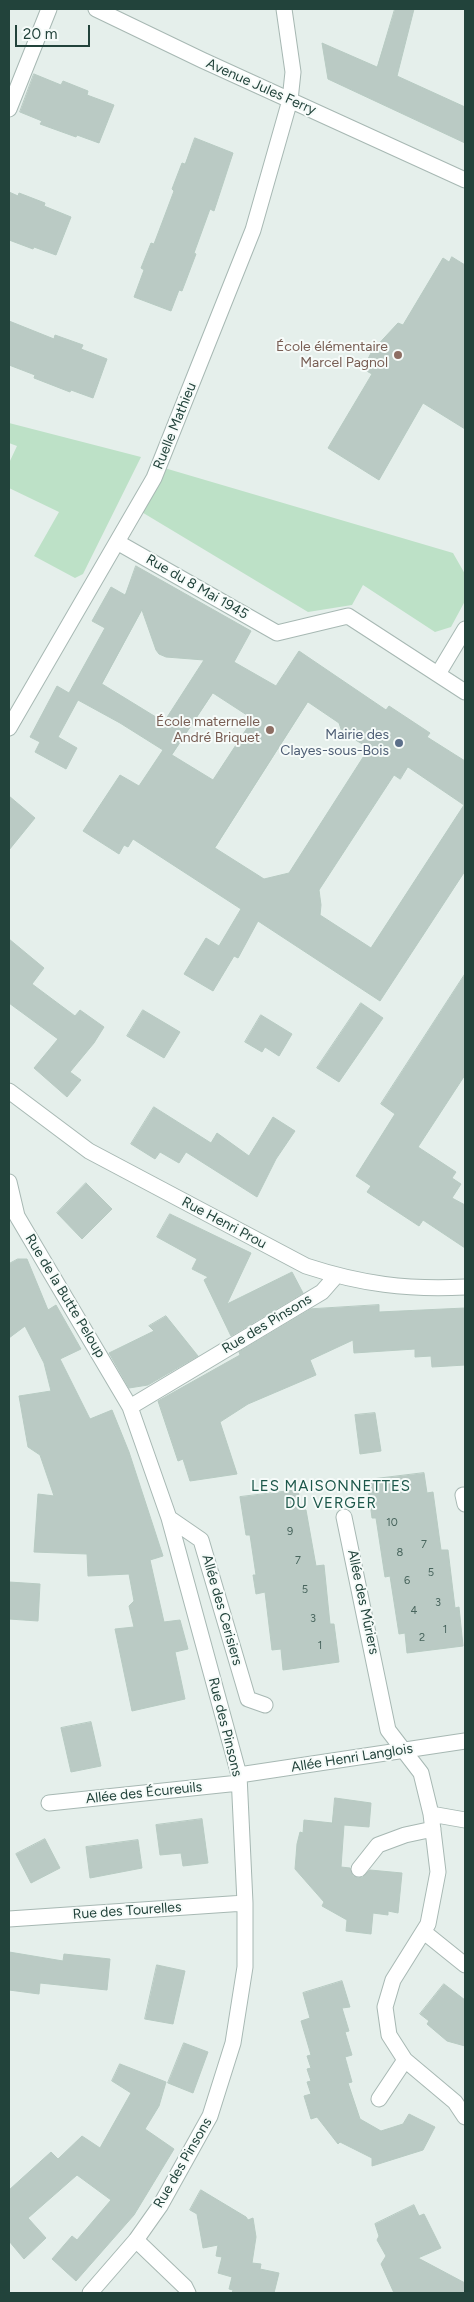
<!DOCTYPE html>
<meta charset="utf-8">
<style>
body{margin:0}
#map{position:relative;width:474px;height:2302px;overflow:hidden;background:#e5efeb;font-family:Figtree,sans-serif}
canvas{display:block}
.frame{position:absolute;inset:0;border:10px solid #22433b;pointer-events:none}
.scale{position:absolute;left:15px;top:25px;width:75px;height:22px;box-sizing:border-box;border:2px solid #22433b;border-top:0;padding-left:6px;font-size:15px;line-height:18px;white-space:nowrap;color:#22433b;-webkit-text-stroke:4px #f6fbf9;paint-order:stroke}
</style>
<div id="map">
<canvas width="474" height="2302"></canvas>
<div class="frame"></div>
<div class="scale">20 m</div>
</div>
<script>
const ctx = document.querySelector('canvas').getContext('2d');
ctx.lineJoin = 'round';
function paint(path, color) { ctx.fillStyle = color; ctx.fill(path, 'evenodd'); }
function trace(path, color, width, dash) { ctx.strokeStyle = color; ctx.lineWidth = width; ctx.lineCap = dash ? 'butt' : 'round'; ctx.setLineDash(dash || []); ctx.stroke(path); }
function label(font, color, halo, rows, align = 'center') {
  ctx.font = font + ' Figtree,sans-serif'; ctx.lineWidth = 4; ctx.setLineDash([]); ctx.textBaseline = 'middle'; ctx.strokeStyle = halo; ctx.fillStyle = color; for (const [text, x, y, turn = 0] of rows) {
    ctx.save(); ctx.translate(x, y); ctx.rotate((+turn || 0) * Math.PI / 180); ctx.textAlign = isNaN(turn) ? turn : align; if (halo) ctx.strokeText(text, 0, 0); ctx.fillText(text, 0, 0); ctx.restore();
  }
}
paint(new Path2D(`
 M9,423L141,457L83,574L75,578L34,556L59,512L9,488V463L17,446L9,443Z
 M161,467L453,553L465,574V601L451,627L435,632L363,585L352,605L308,612L140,511Z`), '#bde1c7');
const building = new Path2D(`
 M395,9H414L397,76L465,107V143L328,79L322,43L377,67Z
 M34,74L61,85L63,81L88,91L87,95L114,105L99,143L77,135L76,137L40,124L42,121L20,112Z
 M195,138L233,153L214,211L210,209L194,253L196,254L182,291L179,290L171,311L134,297L144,270L141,268L151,243L154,244L174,191L172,189L182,163L185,164Z
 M9,192L18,196L19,193L45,203L44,206L71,217L56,255L34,247L33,249L9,240Z
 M452,257L465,265V429L423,403L379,480L328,448L372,374L363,369L372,351L398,323L403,325L443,258L449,262Z
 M9,321L54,339L55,335L83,345L81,349L107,359L93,398L71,390L70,392L34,378L35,375L9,365Z
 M136,566L251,631L234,662L276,686L299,651L386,710L389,706L430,733L427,737L465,761V871L380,1001L258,921L238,958L234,956L213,991L184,974L206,938L219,946L241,909L133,839L128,847L124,845L119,854L83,831L120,775L139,786L163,750L120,723L78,700L58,737L77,748L66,769L35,752L40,742L30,737L57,686L69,693L105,628L92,621L111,587L125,595ZM142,610L156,650L159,654L166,657L204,660L164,722L102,684ZM213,693L253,719L213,780L172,755ZM308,702L339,723L342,732L369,748L289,873L264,879L215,848ZM408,767L464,805L371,948L320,915L321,905L319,890L394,775L400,779Z
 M9,796L35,818L9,850Z
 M9,939L44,968L32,984L75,1016L80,1010L104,1027L94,1043L70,1072L81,1080L67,1097L34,1068L58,1039L9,1003Z
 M465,974V1075L418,1147L456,1172L452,1178L461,1184L452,1198L465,1205V1248L423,1220L419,1226L367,1192L371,1186L356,1176L395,1114L381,1104Z
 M361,1003L383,1018L339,1082L317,1068Z
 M143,1010L180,1032L164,1058L127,1036Z
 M261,1015L292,1034L279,1056L265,1047L262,1052L245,1042Z
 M154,1107L211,1143L217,1133L249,1156L273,1117L295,1131L276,1159L257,1197L186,1152L179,1163L160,1152L155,1159L131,1144Z
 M86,1183L112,1209L82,1239L57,1213Z
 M170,1214L251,1253L227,1304L292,1272L303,1293L231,1336L204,1280L208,1277L192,1269L197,1259L157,1237Z
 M18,1259H27L48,1310L56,1305L81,1349L60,1359L90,1419L112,1410L129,1452L163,1556L150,1560L164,1622L180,1620L188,1649L175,1652L185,1699L132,1711L115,1629L134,1627L129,1606L134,1601L129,1574L88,1576L87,1554L34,1552L38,1494L54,1496L40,1455L28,1447L19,1396L51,1391L44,1363L25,1326L9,1338V1264Z
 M379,1305V1312L465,1308V1365L432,1367L431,1356L415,1357V1349L354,1353L353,1340L310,1360L316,1375L248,1404L220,1422L237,1474L190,1481L183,1459L178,1461L158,1401L240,1355L239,1352L311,1309Z
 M166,1316L198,1356L148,1385L129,1388L109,1353L154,1331L149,1326Z
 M375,1413L381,1451L360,1454L355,1415Z
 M424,1473L427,1493L433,1492L441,1550H448L455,1608L459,1607L463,1646L407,1653L405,1633L399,1634L390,1576L385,1577L376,1518H372L367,1480Z
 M298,1490L301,1510H306L316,1566L324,1565L330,1624H334L339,1662L283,1670L281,1649L272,1650L265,1592L256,1594L253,1575H256L250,1535H246L240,1497Z
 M9,1582L40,1584L38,1621L9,1619Z
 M91,1722L101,1766L71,1772L61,1728Z
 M335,1798L371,1803L369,1827L344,1825L341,1867L350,1868L353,1876L358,1878L363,1877L370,1870L402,1873L398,1913L388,1911V1915L373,1913L371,1934L346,1931L347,1920L322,1906L324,1902L295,1869L297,1844L300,1832L303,1833L304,1820L332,1823Z
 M202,1819L208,1863L183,1866L181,1853L160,1855L156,1825Z
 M45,1839L60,1868L31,1883L16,1854Z
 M138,1840L142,1868L90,1878L86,1847Z
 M9,1952L63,1961L64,1954L110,1959L107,1990L40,1983L39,1994L9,1990Z
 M157,1965L185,1971L173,2024L145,2019Z
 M342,1981L350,2007L342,2008L349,2031L345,2032L352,2055L345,2057L352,2082L348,2083L360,2119L381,2131L403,2124L409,2114L435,2127L423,2150L372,2166V2158L340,2142L338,2144L317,2117L311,2119L304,2096L311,2094L307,2082L311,2081L307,2069L311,2068L307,2056L311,2055L301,2021L310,2018L303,1993Z
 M444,1984L465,2000V2046L447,2041L427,2024L429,2021L420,2014Z
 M184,2043L208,2052L193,2093L168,2083Z
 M120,2064L166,2082L159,2106L145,2129L174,2149L134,2215L76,2281L52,2259L72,2236L77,2240L111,2200L77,2175L28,2218L46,2238L24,2259L9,2241V2190L51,2152L58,2159L82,2136L100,2148L131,2093L112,2081Z
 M201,2190L246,2217L248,2220L253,2218L256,2237L252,2263L261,2264L260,2269L279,2273L274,2293H232L233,2290L229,2289L232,2277L218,2273L222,2257L216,2256L218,2245L203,2248L197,2214L190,2210Z
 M414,2205L419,2216L424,2214L441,2248L418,2258L465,2283V2293H394L381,2264L386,2256L377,2240L379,2236L375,2224Z`);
paint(building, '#bacac4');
trace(building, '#b7cac2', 1);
const minor = new Path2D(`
 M96,9L202,60L465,180
 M9,109L49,9
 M117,542L277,633L348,616L465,692
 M438,674L465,629
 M9,728L154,478L253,230L290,100L293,72L284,9
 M9,1091L89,1151L306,1266C361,1284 407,1290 465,1287
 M9,1182L17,1216L130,1407L169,1518L239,1775L245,1903V1967L233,2043L210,2116L160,2206L136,2240L90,2293
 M130,1407L322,1292L336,1276
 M463,1495L465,1504
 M344,1517L388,1730L421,1773L431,1814L438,1872L428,1924L393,1980L385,2007L389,2035L405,2060L455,2102L465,2117
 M169,1518L201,1540L248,1699L265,1705
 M239,1775L465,1741
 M49,1803L239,1783
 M431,1814L465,1820
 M359,1869L378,1845L405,1835L433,1829
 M9,1919L245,1903
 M424,1932L465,1965
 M379,2099L405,2060
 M136,2240L185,2287L188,2293`);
trace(minor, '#a7b8b3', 17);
trace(minor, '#fff', 15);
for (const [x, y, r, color] of [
 [398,355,5,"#8d6e63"],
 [270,730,5,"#8d6e63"],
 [399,743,5,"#5c6f8a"]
]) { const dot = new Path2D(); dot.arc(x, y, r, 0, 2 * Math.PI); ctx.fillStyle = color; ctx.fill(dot); trace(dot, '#f6fbf9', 2); }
label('11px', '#48655d', null, [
 ["10",392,1523],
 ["9",290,1532],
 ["7",424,1545],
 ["8",400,1553],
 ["7",298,1561],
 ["5",431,1573],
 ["6",407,1581],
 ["5",305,1590],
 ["3",438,1603],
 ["4",414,1611],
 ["3",313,1619],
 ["1",445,1630],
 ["2",422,1638],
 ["1",320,1646]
]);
label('14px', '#22433b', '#f6fbf9', [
 ["Avenue Jules Ferry",261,87,24],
 ["Ruelle Mathieu",175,426,-68],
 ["Rue du 8 Mai 1945",197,587,30],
 ["Rue Henri Prou",224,1223,28],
 ["Rue de la Butte Peloup",65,1296,59],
 ["Rue des Pinsons",267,1324,-31],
 ["Allée des Mûriers",363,1602,78],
 ["Allée des Cerisiers",222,1610,74],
 ["Rue des Pinsons",225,1727,76],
 ["Allée Henri Langlois",352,1758,-9],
 ["Allée des Écureuils",144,1793,-6],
 ["Rue des Tourelles",127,1911,-4],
 ["Rue des Pinsons",183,2163,-60]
]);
label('14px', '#785e54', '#f6fbf9', [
 ["École élémentaire",388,347],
 ["Marcel Pagnol",388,363],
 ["École maternelle",260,722],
 ["André Briquet",260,738]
], 'right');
label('14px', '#4e5e75', '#f6fbf9', [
 ["Mairie des",389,735],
 ["Clayes-sous-Bois",389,751]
], 'right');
ctx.letterSpacing = '1px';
label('15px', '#1c574a', '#f6fbf9', [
 ["LES MAISONNETTES",331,1487],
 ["DU VERGER",331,1504]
]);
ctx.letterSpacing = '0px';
</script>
